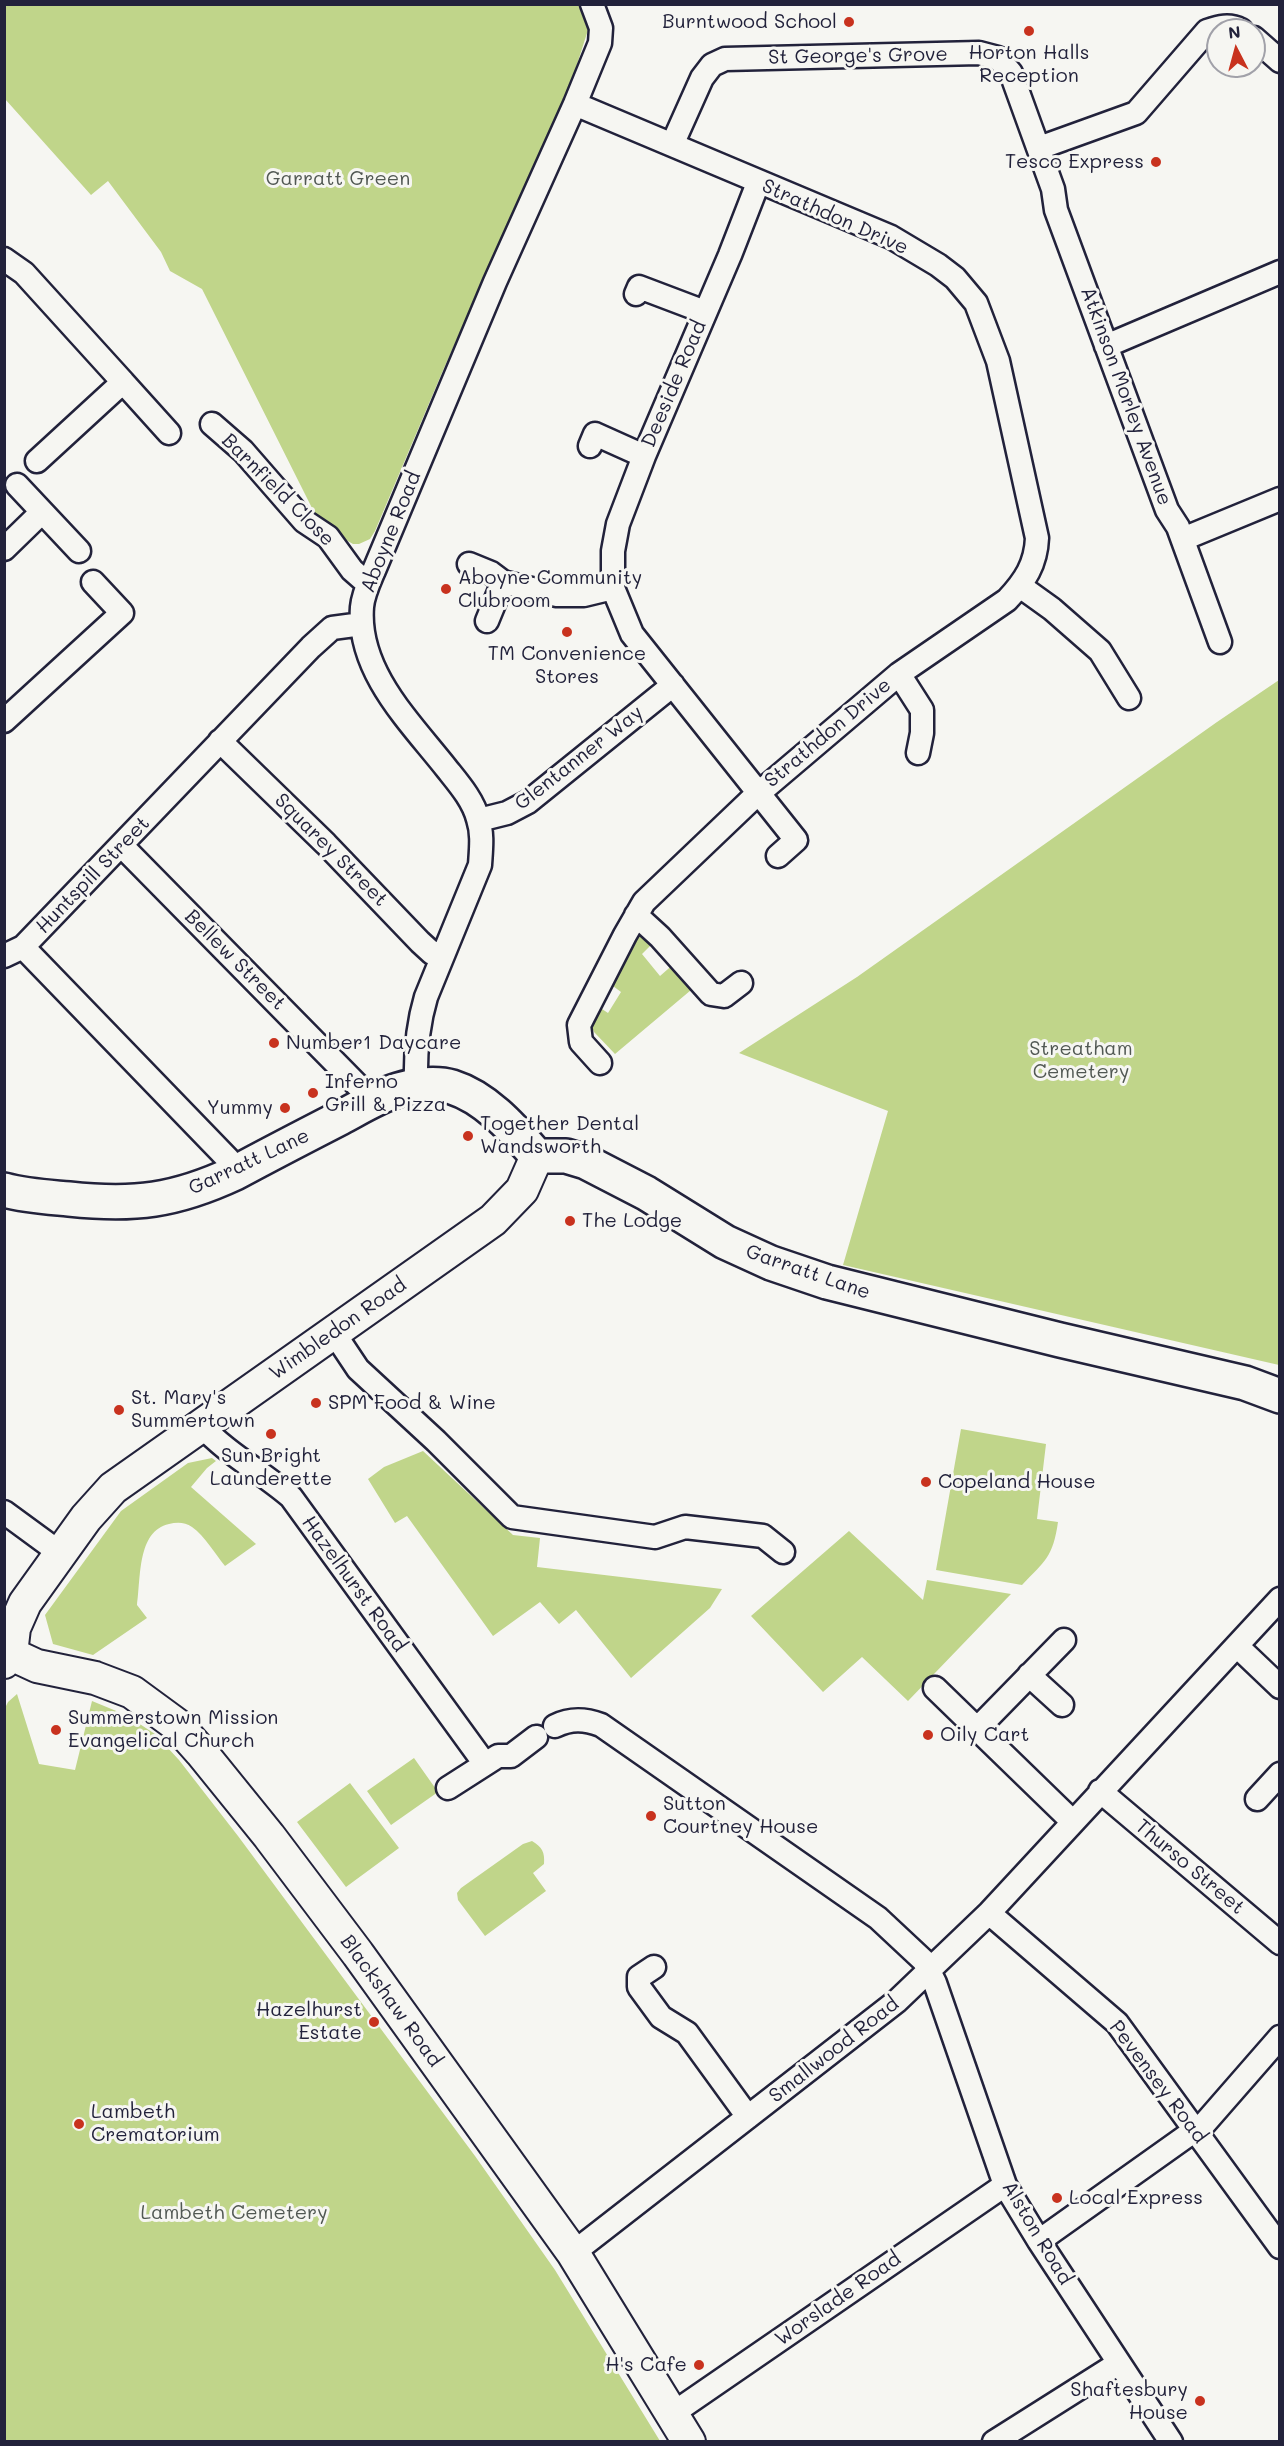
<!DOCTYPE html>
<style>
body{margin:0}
#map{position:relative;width:1284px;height:2446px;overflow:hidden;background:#f6f6f2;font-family:Mali,sans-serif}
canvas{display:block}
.frame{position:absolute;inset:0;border:6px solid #22223b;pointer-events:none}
.north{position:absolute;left:1206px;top:18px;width:60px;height:60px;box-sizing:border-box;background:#f6f6f2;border:2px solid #a1a1a9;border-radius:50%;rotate:354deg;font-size:16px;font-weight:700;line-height:24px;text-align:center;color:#22223b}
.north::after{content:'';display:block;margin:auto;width:21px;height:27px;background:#c8321e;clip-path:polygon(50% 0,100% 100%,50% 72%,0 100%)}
</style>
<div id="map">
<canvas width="1284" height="2446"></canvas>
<div class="frame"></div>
<div class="north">N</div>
</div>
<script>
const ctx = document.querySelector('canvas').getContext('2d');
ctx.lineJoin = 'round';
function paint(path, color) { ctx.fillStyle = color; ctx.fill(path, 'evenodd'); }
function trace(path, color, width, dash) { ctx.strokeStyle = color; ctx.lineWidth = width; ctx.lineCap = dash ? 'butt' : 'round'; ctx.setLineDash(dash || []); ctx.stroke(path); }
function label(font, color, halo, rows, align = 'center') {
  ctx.font = font + ' Mali,sans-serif'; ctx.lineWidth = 6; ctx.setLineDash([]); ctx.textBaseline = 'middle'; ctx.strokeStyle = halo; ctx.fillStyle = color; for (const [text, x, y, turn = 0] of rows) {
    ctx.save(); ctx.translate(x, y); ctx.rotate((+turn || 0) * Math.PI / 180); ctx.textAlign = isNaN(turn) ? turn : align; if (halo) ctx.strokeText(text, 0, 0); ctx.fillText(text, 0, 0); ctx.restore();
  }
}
paint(new Path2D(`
 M578,4L588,30L572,80L444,368L375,531L370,539L359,544H353L346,540L314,512L202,289L170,271L161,252L108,181L91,195L5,99V5Z
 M1279,680V1365L843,1265L888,1111L739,1053L857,977L1217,722Z
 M640,931L654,942L642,954L660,976L676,962L697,985L615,1054L594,1032L590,1023L596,1005L608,1013L621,992L613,986Z
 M961,1429L1046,1444L1037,1519L1058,1522C1053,1557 1045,1561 1022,1585L936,1570Z
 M423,1451L513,1535L540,1538L537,1567L722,1589L710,1608L631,1678L576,1610L559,1624L540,1602L493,1636L407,1516L395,1523L368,1479L384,1467Z
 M212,1458L216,1461L207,1468L191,1487L256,1544L225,1566C215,1554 205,1536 192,1527C185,1522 177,1522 169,1524C137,1531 141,1578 137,1605L147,1618L93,1655L53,1644L45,1615L121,1511L188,1463Z
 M849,1531L923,1600L927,1580L1011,1594L908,1701L862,1657L823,1692L751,1616Z
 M17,1694L39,1764L75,1770L92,1701L126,1715L155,1734L179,1760L238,1836L475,2156L555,2270L660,2441H5L4,1710L8,1702Z
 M414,1758L438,1792L391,1825L367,1791Z
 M350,1783L399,1848L346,1887L297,1822Z
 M532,1841C542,1847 545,1852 544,1864L533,1873L546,1891L485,1936L458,1900L457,1893L461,1888L523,1844Z`), '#c0d58a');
const street = new Path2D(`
 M1254,38L1280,61
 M575,104L891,237L938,265L955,278L976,303L998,361L1037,538C1036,564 1025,581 1007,600L899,674L753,798L644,902L625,935L579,1025L581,1042L600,1063
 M672,145L702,78L712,65L725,59L979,53L998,58L1011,73L1053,189L1056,210L1167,510L1178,527L1220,642
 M1039,148L1136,113L1207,31C1219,27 1229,24 1241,30
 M758,183L730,255L644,456L618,524L613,551V588L632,634L796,840L778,856
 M4,259L24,273L123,382L37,461
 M636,294L639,287L705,312
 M1106,346L1280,272
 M123,382L169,433
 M212,424L243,451L304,521L328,537L352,570L368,584
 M590,446L595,434L644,456
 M17,485L79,551
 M1183,539L1280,499
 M4,549L42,512
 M469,564L491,573L503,582L557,595H584L613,588
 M1020,586L1052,609L1100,651L1129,698
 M487,621L503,582
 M899,674L922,710V733L918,753
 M4,721L122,613L93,582
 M220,741L326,844L420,942L432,953L442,956
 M479,820L507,813L528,802L673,685
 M122,846L373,1101
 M636,915L660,937L711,994L724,996L741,983
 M23,947L228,1159L235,1173
 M4,956L23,947L311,647L332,628L362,624
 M416,1087C415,1055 417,1027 426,997L480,865C481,849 483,834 478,819C473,800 459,784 447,769C410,722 357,671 362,607C363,594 370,580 375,568L495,282L575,104L600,43L601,28L592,4
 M334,1333L358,1369L436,1441L512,1517L655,1537L685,1527L763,1536L783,1552
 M201,1425C226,1453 262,1472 291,1497L485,1764
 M4,1512L60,1553
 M1237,1646L1280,1687
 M1029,1675L1062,1705
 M935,1688L1072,1821
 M555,1726C571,1718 585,1719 601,1725L878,1918L924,1961L935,1983L1005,2185L1039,2241L1171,2442
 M977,1729L1064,1640
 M448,1788L498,1756H511L536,1737
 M1100,1791L1280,1943
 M1257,1799L1280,1774
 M989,1913L1117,2023L1280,2247
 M654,1967L639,1977V1987L661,2017L687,2033L748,2117
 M1039,2241L1205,2123L1280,2037
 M573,2253L897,2001L989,1913L1280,1599
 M672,2414L1005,2185
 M994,2442L1119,2363`);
const secondary = new Path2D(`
 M11,1654L37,1666L95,1678L132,1692L177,1725L201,1752L269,1836L358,1954L573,2253L689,2442
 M4,1662L11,1654L14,1628L25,1603L86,1518L113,1488L493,1220L522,1190L537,1156`);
const primary = new Path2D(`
 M4,1190C26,1196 47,1197 69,1199C134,1206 175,1201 235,1173C270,1154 305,1136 340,1118C359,1108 378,1096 398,1090C414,1085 436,1082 452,1087C487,1098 514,1130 537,1156H566L586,1162L646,1193L725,1242L771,1263L827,1282L1060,1340L1245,1383L1280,1396`);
trace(street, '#22223b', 27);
trace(secondary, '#22223b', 36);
trace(primary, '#22223b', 38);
trace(street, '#f6f6f2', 22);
trace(secondary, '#f6f6f2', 32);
trace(primary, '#f6f6f2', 33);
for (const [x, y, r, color] of [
 [849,22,6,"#c8321e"],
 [1029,31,6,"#c8321e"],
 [1156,162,6,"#c8321e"],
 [446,589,6,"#c8321e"],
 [567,632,6,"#c8321e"],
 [274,1043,6,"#c8321e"],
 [313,1093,6,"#c8321e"],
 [285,1108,6,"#c8321e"],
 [468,1136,6,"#c8321e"],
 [570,1221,6,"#c8321e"],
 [316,1403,6,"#c8321e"],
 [119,1410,6,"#c8321e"],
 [271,1434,6,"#c8321e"],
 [926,1482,6,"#c8321e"],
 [56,1730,6,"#c8321e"],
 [928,1735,6,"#c8321e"],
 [651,1816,6,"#c8321e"],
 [374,2022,6,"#c8321e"],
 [79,2124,6,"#c8321e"],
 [1057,2198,6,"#c8321e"],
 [699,2365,6,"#c8321e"],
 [1200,2401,6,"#c8321e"]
]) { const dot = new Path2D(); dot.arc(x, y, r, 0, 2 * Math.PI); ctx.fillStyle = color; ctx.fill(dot); trace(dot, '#f6f6f2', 2); }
label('20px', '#22223b', '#f6f6f2', [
 ["Burntwood School",837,22,"right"],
 ["Horton Halls",1029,53,"center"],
 ["Reception",1029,76,"center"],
 ["Tesco Express",1144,162,"right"],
 ["Aboyne Community",458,578],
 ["Clubroom",458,601],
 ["TM Convenience",567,654,"center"],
 ["Stores",567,677,"center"],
 ["Number1 Daycare",286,1043],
 ["Inferno",325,1082],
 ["Grill & Pizza",325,1105],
 ["Yummy",273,1108,"right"],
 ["Together Dental",480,1124],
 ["Wandsworth",480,1147],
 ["The Lodge",582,1221],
 ["St. Mary's",131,1398],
 ["Summertown",131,1421],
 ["SPM Food & Wine",328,1403],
 ["Sun Bright",271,1456,"center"],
 ["Launderette",271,1479,"center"],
 ["Copeland House",938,1482],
 ["Summerstown Mission",68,1718],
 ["Evangelical Church",68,1741],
 ["Oily Cart",940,1735],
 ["Sutton",663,1804],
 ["Courtney House",663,1827],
 ["Hazelhurst",362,2010,"right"],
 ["Estate",362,2033,"right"],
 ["Lambeth",91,2112],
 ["Crematorium",91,2135],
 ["Local Express",1069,2198],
 ["H's Cafe",687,2365,"right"],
 ["Shaftesbury",1188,2390,"right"],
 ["House",1188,2413,"right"]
], 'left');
label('20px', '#22223b', '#f6f6f2', [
 ["St George's Grove",858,56,-1],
 ["Strathdon Drive",835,217,24],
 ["Deeside Road",674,384,-67],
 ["Atkinson Morley Avenue",1126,396,70],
 ["Barnfield Close",278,490,45],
 ["Aboyne Road",391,532,-68],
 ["Strathdon Drive",828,733,-40],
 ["Glentanner Way",579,758,-38],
 ["Squarey Street",331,850,45],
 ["Huntspill Street",93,875,-46],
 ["Bellew Street",235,960,45],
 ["Garratt Lane",249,1162,-25],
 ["Garratt Lane",808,1272,19],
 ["Wimbledon Road",338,1329,-35],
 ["Hazelhurst Road",354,1584,54],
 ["Thurso Street",1190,1867,40],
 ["Blackshaw Road",391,2001,54],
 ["Smallwood Road",834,2050,-38],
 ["Pevensey Road",1158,2082,53],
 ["Alston Road",1037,2233,59],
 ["Worslade Road",838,2299,-35]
]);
label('20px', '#515853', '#f6f6f2', [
 ["Garratt Green",338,179],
 ["Streatham",1081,1049],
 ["Cemetery",1081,1072],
 ["Lambeth Cemetery",234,2213]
]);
</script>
